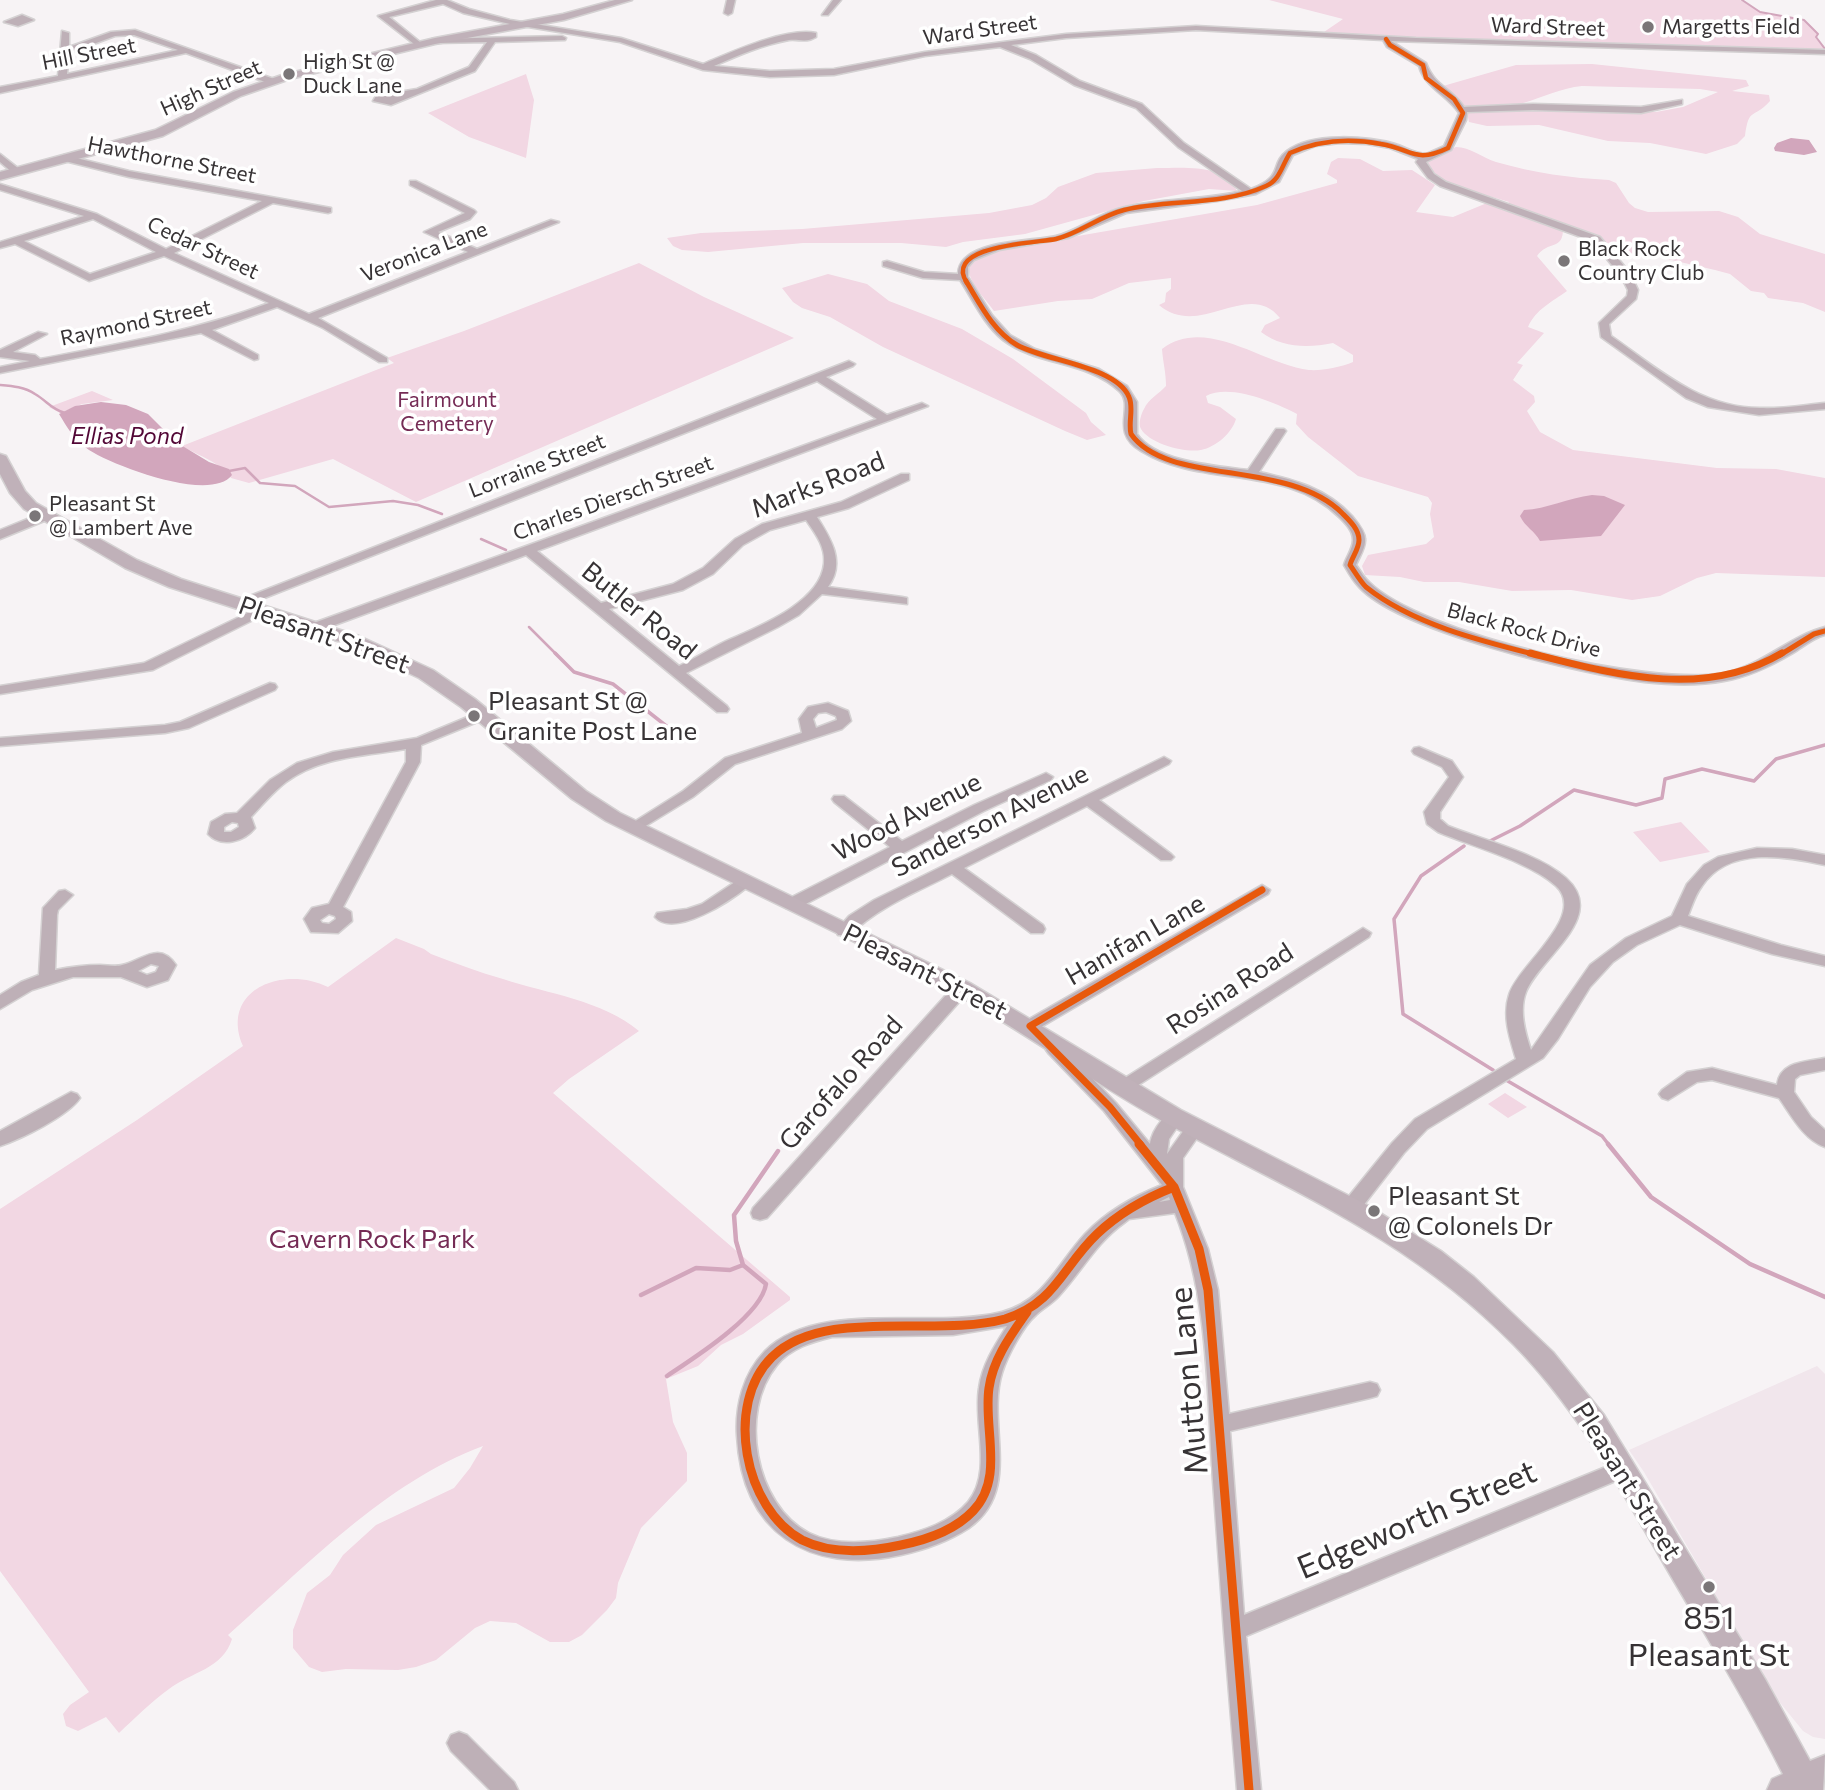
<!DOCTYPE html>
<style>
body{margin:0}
canvas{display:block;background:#f7f3f5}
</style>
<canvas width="1825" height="1790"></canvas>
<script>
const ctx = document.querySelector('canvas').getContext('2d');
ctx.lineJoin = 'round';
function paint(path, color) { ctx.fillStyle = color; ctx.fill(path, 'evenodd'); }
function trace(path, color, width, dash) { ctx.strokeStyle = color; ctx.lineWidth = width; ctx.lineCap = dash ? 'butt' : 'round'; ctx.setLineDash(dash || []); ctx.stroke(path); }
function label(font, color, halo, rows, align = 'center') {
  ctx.font = font + ' Commissioner,sans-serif'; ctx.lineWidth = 7; ctx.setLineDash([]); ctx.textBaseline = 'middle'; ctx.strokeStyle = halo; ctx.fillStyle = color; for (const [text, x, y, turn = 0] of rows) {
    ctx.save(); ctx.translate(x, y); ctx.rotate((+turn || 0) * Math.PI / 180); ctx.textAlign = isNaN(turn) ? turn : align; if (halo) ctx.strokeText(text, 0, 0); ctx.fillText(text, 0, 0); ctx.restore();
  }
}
paint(new Path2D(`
 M1817,1366L1825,1374V1739L1813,1737L1803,1731L1773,1694L1644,1472L1629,1450Z`), '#f1e6ec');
paint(new Path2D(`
 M1269,0H1740C1748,4 1756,10 1763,12C1783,18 1806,14 1818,34L1816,38L1825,49H1746L1389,37L1324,32L1343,19Z
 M1592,64L1746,80L1749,86L1732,91L1769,95L1770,101C1753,120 1749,106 1745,136L1737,144L1706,154L1650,143L1608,141L1539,125L1487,126L1469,122L1467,113L1513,111L1656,112L1683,107L1718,92L1700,89L1582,86C1561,88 1544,97 1523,103C1505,108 1486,107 1468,108L1462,106L1443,86L1516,65Z
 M526,74L534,100L526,158L469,137L428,113Z
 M1456,147C1470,147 1483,158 1496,162C1534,173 1571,178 1609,180L1616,183L1629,203L1635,208L1648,212L1719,211L1738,217L1760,234L1825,254V312L1803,303L1768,298L1764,293L1751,291L1730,274L1715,270L1667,259L1655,253L1630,254L1625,248L1607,246L1593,234L1507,205L1509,202L1489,196L1485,198C1460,189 1441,184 1425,161L1431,156Z
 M1338,158L1360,159L1383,171L1412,170L1435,185L1416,212L1453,217L1487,203L1563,229C1563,251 1548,240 1537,256L1567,291C1552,302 1536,309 1528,327L1544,333L1517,363L1523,365L1513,380L1534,396L1535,402L1527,411L1540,432L1573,450L1717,468L1776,469L1825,478V577L1716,573L1697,578L1660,596L1632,600L1571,590L1512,591L1459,582H1424L1400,577L1365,575L1362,566L1368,555L1426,544L1434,537L1430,514L1432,503L1428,497L1358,476L1308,437L1296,424L1297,414C1276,403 1230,383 1206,396L1208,403L1220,407L1236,419C1232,433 1216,447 1201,450C1185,453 1150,444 1141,429C1138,424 1141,414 1144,409C1148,399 1160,393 1166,386C1166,372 1163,363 1162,349C1206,315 1264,365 1309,370C1322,371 1341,367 1353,362V355L1333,343C1308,348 1282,348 1261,332L1265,325L1280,318C1248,278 1200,340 1159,305L1165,302L1166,293L1171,289V278L1129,283L1092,299L1058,301L994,311C985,298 963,278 970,261L991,251L1257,205L1337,183V180L1327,174L1331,162Z
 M1157,168C1183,168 1225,163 1237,191L1209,189L1144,201L1025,234L963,242L946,247L901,243H803L708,252L682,250L673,246L667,238L701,233L802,229L989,213L1032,205L1046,198L1058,187L1096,173Z
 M639,263L704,297L794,338L416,502L333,459L249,483L231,478C220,462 199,456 182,446L394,363L387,358L464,331Z
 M828,274L867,284L889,301L962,329L1013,359L1086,413L1091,422L1106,435L1087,440L1065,431L883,347L830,317L802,308L793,302L782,288Z
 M92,391L113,400L82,404L60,413L49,407Z
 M1681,822L1710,852L1660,862L1633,832Z
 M396,938L424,949L431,954C455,963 478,972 503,979C548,994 602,1000 639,1031L569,1079L553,1093L790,1297V1300L743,1334L721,1345L698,1366L666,1379L673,1422L687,1453V1481L641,1528L618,1583L616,1598L607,1610L582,1635L569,1642H550L516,1623L490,1621L475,1628L436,1660L416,1667L398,1670L346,1669L322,1672L309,1667L293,1648V1630L307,1593L330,1575L343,1555L376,1525L454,1488L470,1468L483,1446C387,1481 304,1568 228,1635L232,1639C223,1669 191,1672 169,1689C151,1702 135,1718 119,1733L106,1717L78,1731L66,1726L63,1714L70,1705L89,1692L0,1571V1209L137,1120L243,1046C219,989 284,965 328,987Z
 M1505,1093L1527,1107L1508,1118L1488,1104Z`), '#f2d7e3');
paint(new Path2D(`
 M1791,138L1809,140L1817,152L1804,155L1775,151L1774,148L1777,143Z
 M101,402L126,405L148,414L176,442L209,462L229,469L232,475C211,503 114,466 89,450C74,440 67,427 59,414L75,406Z
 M1592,495L1604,496L1625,505L1601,536L1540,541C1535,531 1525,527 1520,516L1524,510C1547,509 1568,498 1592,495Z`), '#d2a6bc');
trace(new Path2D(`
 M1742,0L1760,12L1804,20L1818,34L1816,37L1825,49`), '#d2a6bc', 2);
trace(new Path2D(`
 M0,385C12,386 25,387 35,394C47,401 51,409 65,413
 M229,471L245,468L260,483L295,486L329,507L393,501L418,505L442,514
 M481,539L506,550
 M529,627L557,655`), '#d2a6bc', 2.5);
trace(new Path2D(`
 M555,653L574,672L613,684L674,732
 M1488,842L1520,826L1574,790L1636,805L1662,798L1665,779L1702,769L1754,781L1776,759L1825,745
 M1464,846L1421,876L1394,919L1403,1014L1493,1070
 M1506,1080L1602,1136L1609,1145`), '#d2a6bc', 3.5);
trace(new Path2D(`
 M1608,1144L1651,1197L1750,1264L1825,1297
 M641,1295L696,1268L730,1270L743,1265
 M667,1376C694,1358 761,1316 766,1284L743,1265L736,1241L734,1215L778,1151`), '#d2a6bc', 4.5);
const minor = new Path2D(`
 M436,0H447L469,9L510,20L621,38L703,64C732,52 786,27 816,33V37C806,43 800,39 789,40C762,45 739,55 714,66L770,71L834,69L925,52L1066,34L1196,26L1416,38L1825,50V54L1391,41L1426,63C1436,88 1450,86 1464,107L1533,104L1641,107L1682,100V104L1641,113L1533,110L1467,112L1466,120L1451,150L1426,162L1434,174L1446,182L1600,237L1630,273L1638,290L1636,299L1609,324L1611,336C1657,368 1700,408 1760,408C1781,409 1804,405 1825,403V409L1759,415L1708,407L1686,398L1601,337L1599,323L1627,296L1628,290L1621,276L1592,241L1440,186L1428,178L1416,162L1418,159L1390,148L1367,144L1340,143L1315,146L1293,155L1279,182L1256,194L1217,201L1126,213L1068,238L999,250L974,260L968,267V277L992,315L1010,335L1035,349L1099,369L1127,386L1137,402V434C1156,462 1217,466 1248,470L1276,429H1284L1286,431L1259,472C1295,480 1326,488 1352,516C1357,522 1365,531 1365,539C1366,548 1359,557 1356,565C1360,570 1364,578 1369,582C1421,634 1651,687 1724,673C1762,666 1789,636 1825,627V635C1813,638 1803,647 1793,653C1771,666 1749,677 1724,681C1698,686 1671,685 1644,682C1582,674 1400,632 1359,587C1353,581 1348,572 1344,565C1346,557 1353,549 1353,540C1353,531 1346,524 1340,518C1285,463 1203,489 1141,451C1108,431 1136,407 1119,391C1088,361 1037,366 1003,340C984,325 973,300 960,280L923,278L883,266V262L887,261L924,272L958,274C959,239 1031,242 1056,236C1080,230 1100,212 1125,207C1164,198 1204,200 1242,191L1178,147L1136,108L1074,85L1030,59L1000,47L925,56L834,75L770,77L703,70L620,42L510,24L463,13L443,4L389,17L421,43L422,45L418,47L378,16ZM1196,30L1383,40L1387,47L1419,66C1424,87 1447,95 1459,113L1444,146L1426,154C1415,154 1405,147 1395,144C1367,136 1311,132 1287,151C1269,165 1285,176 1251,189L1184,143L1142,104L1080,81L1036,55L1011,45L1066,38Z
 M727,0H735L732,13L728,15L724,13Z
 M833,0H841L828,15H822Z
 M22,15L34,20L18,26L4,22Z
 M135,30L274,79L275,81L268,83L186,53L0,93V87L58,76L62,31L69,33V47L111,32ZM134,35L178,50L67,74L69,53L115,36Z
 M562,36L566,38L565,40L495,42L475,71L391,105L373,101L376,96L417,89L469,67L487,42L435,43L431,41L432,39Z
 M0,154L19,169V173H13L0,162Z
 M64,155L129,171L331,208V212L328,213L273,203L174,253L309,314L468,252L424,232L465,213L410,185V181H416L474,210L476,212L470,219L438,232L477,249L551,220L559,222L318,318L387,358V362H379L323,328L277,307L212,330L258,355V359L254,360L201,333L0,373V367L30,361L0,357V350L38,332L47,334L13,352L35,355L40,359C118,344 195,331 269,303L164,256L89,281L15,244L0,248V242L84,216L0,190V184L97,214L166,249L262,201L129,177L61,160L59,158ZM93,219L156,252L90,274L24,241Z
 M849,361L855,364L853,366L826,377L887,415L922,403L928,406L537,551L601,603L673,584L703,568L735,539L762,524L841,502L901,474H909V480L849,508L817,517C831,539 846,563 828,587L902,597L907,598V604L822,594L799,615L778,627L686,673L727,706L729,709L727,712H717L526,555L321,630H311L309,627L311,624L877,419L817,381L244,606H234L232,603ZM806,520C815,533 826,547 824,564C820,604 755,628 722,643C708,650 694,659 679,666L609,609L683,590L713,574L743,545L770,530Z
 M45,512L51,516L49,519L0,539V530Z
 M262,606L269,610L267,613L153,670L0,694V686L144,663Z
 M270,683L275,684L277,687L275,690L189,728L165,733L0,746V738L165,725L180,722Z
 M828,703L848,711L851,721L842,729L735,764L693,797L639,830L634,832L626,827L683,791L725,758L802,733L799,719L808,707ZM826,712L836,716L837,720L816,728L813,719L818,713Z
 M482,711L489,715L487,718L421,745L420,762L343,907L351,912L352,921L338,933L311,932L304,919L312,908L329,904L406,762V749C366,756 321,756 286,782C273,792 262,805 251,817L255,828C244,842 221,848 208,834L211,822L225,814L237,813L270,780L297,763L333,752L417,738ZM232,822L238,823L239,827L231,832H224V827ZM329,914L335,916L336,919L329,924L322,923L320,920Z
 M1419,747L1452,761L1463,777L1440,812V819L1448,826C1483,840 1538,853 1566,878C1609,917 1540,957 1526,992C1519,1010 1525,1032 1531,1050L1590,965L1626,938L1672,916L1687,884L1704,865L1718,857L1757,848L1792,849L1825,855V865C1785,856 1729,846 1702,886C1695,895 1692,906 1688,916L1781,945L1825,956V966L1772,954L1680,925L1637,945L1613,962L1590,987L1558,1039L1543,1058L1427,1129L1404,1153L1359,1211L1352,1213L1345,1211L1343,1206L1345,1201L1392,1143L1415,1119L1516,1059C1510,1039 1502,1016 1509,995C1518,965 1588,916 1556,886C1530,862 1471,846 1438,832L1427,824L1424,812L1449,777L1442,767L1414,754L1412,751L1414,748Z
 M1164,757L1171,761L1169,764L1099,800L1171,854L1174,857L1171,860H1161L1087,806L964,868L1043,925L1045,929L1043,933H1031L952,874C917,892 878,907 850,935H838L836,931L849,916L874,900Z
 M1046,773L1053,777L1051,780L984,811L798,908H786L784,904L786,900L890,847L834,802L832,799L834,796H844L902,841L974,805Z
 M744,876L750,877L752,881L750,885C733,899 675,939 655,917L657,913L687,909L702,904Z
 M1262,885L1270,890L1268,894L1041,1027L1046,1034L1044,1038H1032L1022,1026L1024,1022Z
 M65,890L73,895L58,910L57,915L55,970C70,967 85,965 100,965C107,965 116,967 122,965C142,961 159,940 176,965L168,980L147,987L121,977H73L32,990L0,1009V995L21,982L39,975L43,908L59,891ZM151,964L159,966L156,972L147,975L138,971Z
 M1363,928L1371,933L1369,937L1129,1091H1117L1114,1087L1117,1083Z
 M962,982L970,988L968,992L767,1218L760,1220L753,1218L751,1213L753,1208L956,984Z
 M1055,1044L1061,1046L1116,1103L1150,1144C1152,1131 1166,1108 1181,1112L1184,1117L1169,1139L1167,1154L1189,1123H1201L1204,1128L1183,1158V1187L1208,1249L1218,1290L1229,1414L1370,1382L1377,1384L1380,1390L1377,1396L1370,1398L1230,1431L1244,1615L1618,1462L1625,1459L1632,1462L1635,1468L1632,1474L1246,1636L1261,1790H1237C1228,1687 1220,1584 1213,1481C1207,1391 1209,1298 1175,1213L1129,1219L1124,1223C1096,1243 1082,1271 1059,1296C1052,1304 1043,1308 1036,1315C1023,1326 1007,1357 1002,1373C986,1425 1023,1490 969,1528C949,1541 924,1550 901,1555C809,1575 742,1533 737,1436C735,1406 743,1374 765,1351C818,1298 931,1330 1002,1312C1044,1301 1058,1263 1085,1234C1106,1212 1134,1196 1162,1185L1104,1111L1049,1054L1046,1050L1049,1046ZM1169,1197L1170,1200L1159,1202ZM1007,1326C995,1345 982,1365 979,1388C973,1424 993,1472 968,1502C951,1522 923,1531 898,1537C870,1543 835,1546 809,1533C755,1505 738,1412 777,1365C791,1348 812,1342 832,1337L953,1335Z
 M1825,1058V1070L1800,1075L1795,1079L1794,1092L1811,1117L1825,1130V1147C1804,1140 1791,1115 1779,1098L1712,1080L1697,1082L1668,1100L1662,1098L1659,1094L1662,1090L1687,1072L1712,1068L1777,1085C1780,1061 1806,1062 1825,1058Z
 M71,1092L77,1094L80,1098C68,1116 21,1139 0,1146V1131Z
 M459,1732L467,1735L514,1782L518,1790H490L451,1751L447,1743L451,1735Z`);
const major = new Path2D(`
 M615,0H632L564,20L435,44L290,79L241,96L163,136L0,180V172L155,130L233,92L282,75L435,38L563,14Z
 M0,454L6,456L25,491L36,503L137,560L181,579L359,636L433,670L475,699L586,791L620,813L970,983L1181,1110L1369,1206L1441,1251L1474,1277L1553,1352L1604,1415L1765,1679L1810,1761L1825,1755L1823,1790H1767L1772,1779L1783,1774C1750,1708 1712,1646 1675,1583C1626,1499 1582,1414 1513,1344C1407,1237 1293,1192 1164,1122C1093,1083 1028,1034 957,995C843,933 722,879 606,821L572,799L461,707L419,678L347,644L169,587L125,568L24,509L10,493L0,474Z`);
trace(minor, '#d4d1d2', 3);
trace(major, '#d4d1d2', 3);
paint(minor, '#beb0b7');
paint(major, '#c0b1b9');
trace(new Path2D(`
 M967,283C942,245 1037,243 1056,239C1080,233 1100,216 1124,210C1170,199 1222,206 1266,186C1280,180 1282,165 1290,153C1319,140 1350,138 1381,144C1412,149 1415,164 1448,148L1463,113L1454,99L1426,78L1423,65L1390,45L1386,39`), '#e8590c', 4.5);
trace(new Path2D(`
 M966,281C980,304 993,331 1017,345C1045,361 1116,366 1129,397C1134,408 1128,422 1131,434C1167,486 1288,459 1342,513C1349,520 1359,529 1359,540C1359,549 1352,557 1350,565C1355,572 1360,581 1366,587C1412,624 1481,641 1537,655
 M1780,655L1814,634L1825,631`), '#e8590c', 5);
trace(new Path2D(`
 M1530,653C1613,674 1703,700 1782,653
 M1141,1145L1110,1107L1030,1026L1262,890`), '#e8590c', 7);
trace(new Path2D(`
 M1139,1144L1174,1187L1199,1249L1208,1290L1249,1790
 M1027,1312C1011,1335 993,1359 989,1388C983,1428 1005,1478 973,1511C955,1530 926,1540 901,1545C869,1552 832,1555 802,1540C744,1509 724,1404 772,1357C824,1306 935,1338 1005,1319C1055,1304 1063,1266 1097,1234C1119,1213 1146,1198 1174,1187`), '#e8590c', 9);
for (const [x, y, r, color] of [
 [1648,27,7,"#7a7678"],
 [289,74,7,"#7a7678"],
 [1564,261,7,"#7a7678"],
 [35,516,7,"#7a7678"],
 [474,716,7,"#7a7678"],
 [1374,1211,7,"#7a7678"],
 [1709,1587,7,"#7a7678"]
]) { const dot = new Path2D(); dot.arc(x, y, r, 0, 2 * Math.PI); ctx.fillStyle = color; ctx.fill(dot); trace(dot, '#fff', 2.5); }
label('21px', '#373335', '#fff', [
 ["Ward Street",1548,27,2],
 ["Ward Street",980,30,-8],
 ["Hill Street",89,54,-11],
 ["High Street",211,88,-24],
 ["Hawthorne Street",172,160,11],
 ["Cedar Street",203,248,25],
 ["Veronica Lane",424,252,-21],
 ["Raymond Street",136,323,-12],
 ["Lorraine Street",537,466,-21],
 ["Charles Diersch Street",613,498,-20],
 ["Black Rock Drive",1524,630,15]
]);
label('21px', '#373335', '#fff', [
 ["Margetts Field",1662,27],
 ["High St @",303,62],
 ["Duck Lane",303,86],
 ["Black Rock",1578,249],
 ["Country Club",1578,273],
 ["Pleasant St",49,504],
 ["@ Lambert Ave",49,528]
], 'left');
label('21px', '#752b55', '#fff', [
 ["Fairmount",447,400],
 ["Cemetery",447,424]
]);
label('italic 23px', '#520736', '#fff', [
 ["Ellias Pond",127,436]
]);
label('26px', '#373335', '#fff', [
 ["Marks Road",818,485,-21],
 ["Butler Road",639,611,39],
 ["Pleasant Street",324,635,20],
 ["Wood Avenue",907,817,-27],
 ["Sanderson Avenue",990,821,-27],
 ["Hanifan Lane",1135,940,-30],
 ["Pleasant Street",925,972,27],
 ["Rosina Road",1230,989,-33],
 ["Garofalo Road",841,1083,-48],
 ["Pleasant Street",1627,1481,58]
]);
label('26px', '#373335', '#fff', [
 ["Pleasant St @",488,701],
 ["Granite Post Lane",488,731],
 ["Pleasant St",1388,1196],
 ["@ Colonels Dr",1388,1226]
], 'left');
label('26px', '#752b55', '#fff', [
 ["Cavern Rock Park",372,1239]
]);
label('32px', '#373335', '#fff', [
 ["Mutton Lane",1189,1381,-95],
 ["Edgeworth Street",1417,1520,-23]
]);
label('32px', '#373335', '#fff', [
 ["851",1709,1618],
 ["Pleasant St",1709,1655]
]);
</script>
